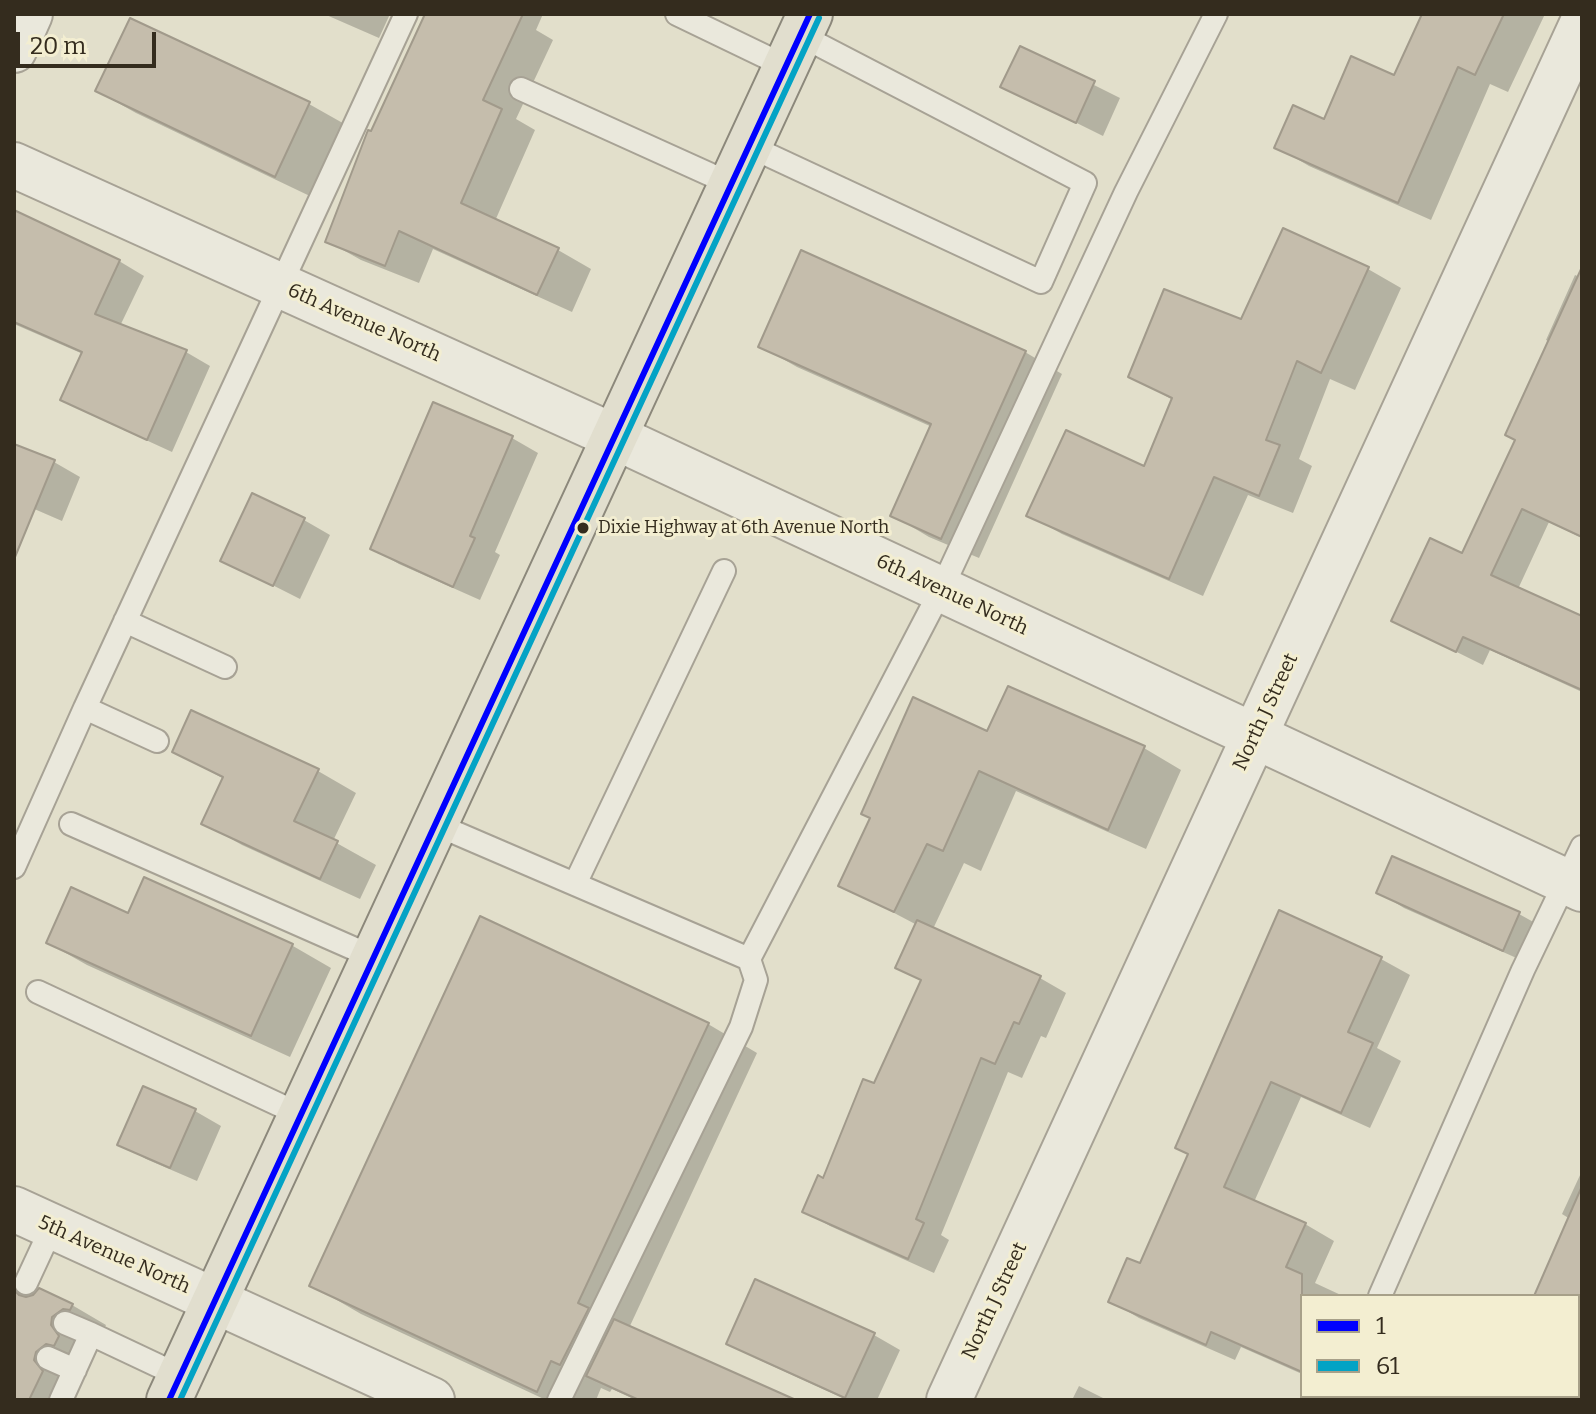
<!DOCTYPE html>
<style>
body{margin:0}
#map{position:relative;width:1596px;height:1414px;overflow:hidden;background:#e2dfcb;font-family:Bitter,serif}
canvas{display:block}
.frame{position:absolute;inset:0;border:16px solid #342c1e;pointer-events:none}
.legend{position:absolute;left:1300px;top:1294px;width:280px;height:104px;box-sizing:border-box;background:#f3eed1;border:2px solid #a7a089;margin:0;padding:10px 14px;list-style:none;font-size:24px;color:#342c1e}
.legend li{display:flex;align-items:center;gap:16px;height:40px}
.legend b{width:40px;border:2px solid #a7a089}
.scale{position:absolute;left:16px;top:32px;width:140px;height:36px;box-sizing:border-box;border:4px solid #342c1e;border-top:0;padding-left:10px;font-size:24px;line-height:28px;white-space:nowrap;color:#342c1e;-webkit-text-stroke:6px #f3eed1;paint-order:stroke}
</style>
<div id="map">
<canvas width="1596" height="1414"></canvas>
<div class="frame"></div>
<ul class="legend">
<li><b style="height:10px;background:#00f"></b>1</li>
<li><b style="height:10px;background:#03a3c5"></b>61</li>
</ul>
<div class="scale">20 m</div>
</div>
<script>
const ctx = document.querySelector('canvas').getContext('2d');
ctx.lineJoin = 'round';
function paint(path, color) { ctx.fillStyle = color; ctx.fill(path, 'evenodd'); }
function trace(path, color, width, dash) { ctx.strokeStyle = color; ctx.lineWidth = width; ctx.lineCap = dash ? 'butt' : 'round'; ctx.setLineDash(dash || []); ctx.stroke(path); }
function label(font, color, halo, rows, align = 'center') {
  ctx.font = font + ' Bitter,serif'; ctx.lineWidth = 6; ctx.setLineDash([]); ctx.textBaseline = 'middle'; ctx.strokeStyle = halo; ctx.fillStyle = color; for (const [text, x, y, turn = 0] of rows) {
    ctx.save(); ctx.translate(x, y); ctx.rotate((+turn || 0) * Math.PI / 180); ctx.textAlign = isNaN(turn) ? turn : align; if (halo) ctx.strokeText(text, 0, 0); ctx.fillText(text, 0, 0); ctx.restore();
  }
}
paint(new Path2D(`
 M324,14H390L379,38Z
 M428,14H543L536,30L553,40L516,119L535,130L495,221L558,250L591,269L572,312L433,249L419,283L361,260L327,241L372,134Z
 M1424,14H1545L1508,92L1490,84L1431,220L1309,166L1277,147L1325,122L1395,78Z
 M131,20L309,104L348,126L314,198L136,113L97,91Z
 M1020,48L1120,98L1103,136L1002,86Z
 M14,237L119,261L144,276L120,326L186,352L210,366L172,452L87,413L62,399L83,354L14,324Z
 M1368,269L1401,288L1355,390L1330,379L1299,459L1312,466L1293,513L1248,495L1203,596L1062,534L1028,515L1145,468L1173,400L1130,376L1242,322Z
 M1575,275L1582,278V538L1549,522L1518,589L1582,618V692L1490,650L1483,665L1394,621L1463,556L1517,440L1550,342L1546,340Z
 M760,346L1025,352L1062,374L979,558L929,537L892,515L932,427L797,367Z
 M512,438L538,453L495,552L500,555L480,600L399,564L372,548Z
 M14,446L54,462L80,477L62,521L32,508L14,548Z
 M304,520L330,535L300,599L223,560Z
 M1009,688L1144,748L1181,770L1146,849L1016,791L981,871L964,863L933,929L1040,978L1066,993L1046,1038L1041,1036L1022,1078L1008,1072L941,1235L949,1240L934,1273L830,1226L804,1211L824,1180L876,1086L922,981L898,967L917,925L841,885L988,734Z
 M174,751L318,771L356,793L333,841L376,865L360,899L242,845L203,823L224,779Z
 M1393,858L1519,914L1546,929L1530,964L1404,908L1378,892Z
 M145,879L293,946L331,968L290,1057L87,965L48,943L129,916Z
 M1381,959L1410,975L1377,1048L1401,1061L1370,1128L1301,1097L1254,1202L1305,1224L1334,1241L1315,1283L1343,1296H1302V1374L1241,1347L1235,1360L1139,1318L1110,1301L1141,1266L1190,1155Z
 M708,1024L757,1053L629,1328L758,1400H636L612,1389L610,1392L601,1388L596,1400H546L361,1314L311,1285Z
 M144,1089L195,1111L221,1126L197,1181L146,1159L120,1144Z
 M1581,1173L1582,1400H1466L1468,1396H1578V1296H1536L1570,1219L1562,1214Z
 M14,1279L37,1292L72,1305L106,1325L72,1400H14Z
 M874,1335L900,1350L877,1400H847L755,1358L729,1343Z
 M1079,1386L1107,1400H1072Z`), '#0003');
const building = new Path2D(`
 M425,14H523L483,100L502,109L461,203L559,248L537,295L399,231L385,266L325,242L368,130L371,131Z
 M1422,14H1504L1475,75L1458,67L1398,203L1274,148L1293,105L1324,119L1351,56L1394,75Z
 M130,18L310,102L275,177L95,91Z
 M1020,46L1095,81L1076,123L1000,87Z
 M14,210L120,260L95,314L187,350L147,440L60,400L82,352L14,322Z
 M1283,228L1369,267L1321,373L1297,361L1266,440L1280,445L1259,496L1214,477L1169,579L1026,516L1066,430L1144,466L1172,398L1128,377L1164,289L1241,319Z
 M801,250L1026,351L941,539L890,516L931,424L758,347Z
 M1582,267V537L1522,509L1491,575L1582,616V690L1463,637L1456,652L1391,621L1430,538L1462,553L1515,440L1505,435Z
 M433,402L513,436L470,536L475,538L453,587L370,549Z
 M14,444L55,460L15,557L14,556Z
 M252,493L305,518L273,586L220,561Z
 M1008,686L1145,746L1108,830L979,771L943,851L927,844L894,912L838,886L870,818L861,814L913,697L987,731Z
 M191,710L319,769L294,821L338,841L320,879L201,824L223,777L172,752Z
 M1392,856L1520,912L1503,951L1376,893Z
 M144,877L293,944L251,1036L46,943L71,887L128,913Z
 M1279,910L1382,957L1348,1032L1373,1043L1341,1113L1271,1082L1224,1187L1306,1223L1286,1267L1302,1274V1372L1211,1332L1206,1345L1108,1302L1127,1258L1140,1263L1188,1154L1175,1148Z
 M480,916L709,1023L578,1303L589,1308L560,1365L551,1361L537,1392L309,1286Z
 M917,920L1041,976L1019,1024L1014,1022L995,1064L981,1058L916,1219L924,1223L908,1259L802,1212L818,1175L823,1178L863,1079L874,1083L921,980L895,968Z
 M143,1086L196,1109L170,1168L117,1145Z
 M1582,1186V1296H1534Z
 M755,1279L875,1333L845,1398L726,1344Z
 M39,1288L73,1304L70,1310L63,1309L52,1317L51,1325L59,1336L54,1346L46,1344L36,1352L34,1360L43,1371L29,1400H14V1290L19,1295L26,1297L33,1295Z
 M614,1319L796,1400H639L586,1376Z`);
paint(building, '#c5bdac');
trace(building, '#a19a8b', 2);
const lane = new Path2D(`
 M677,14L787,67
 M521,89L731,184
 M749,146L1041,282L1085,183L800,35
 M125,621L225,667
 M157,741L85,708L406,14
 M71,824L373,957
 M435,824L749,959L941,590L1126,192L1216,14
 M14,867L85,708
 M575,884L724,571
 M38,992L301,1115
 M26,1283L52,1227
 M1380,1296L1523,970L1582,847
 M65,1323L91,1334
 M48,1358L75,1370
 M61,1400L91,1334L180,1376
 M559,1400L741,1027L756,980L749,959
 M1331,1400L1333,1396`);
const street = new Path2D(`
 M14,50L30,14
 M14,165L613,436L1582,889
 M14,1209L432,1400
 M949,1400L1582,24`);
const primary = new Path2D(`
 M169,1400L810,14`);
trace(lane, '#a7a295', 26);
trace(street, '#a7a295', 48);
trace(primary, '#8c887b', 48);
trace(lane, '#eae8dc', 22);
trace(street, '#eae8dc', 44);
trace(primary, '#e1dece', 44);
trace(new Path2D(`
 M169,1400L810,14`), '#00f', 6);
trace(new Path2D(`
 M180,1400L819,18`), '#03a3c5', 6);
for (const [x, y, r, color] of [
 [583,528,7,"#342c1e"]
]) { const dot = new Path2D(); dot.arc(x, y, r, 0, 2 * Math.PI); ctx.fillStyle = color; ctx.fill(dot); trace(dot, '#f3eed1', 3); }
label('18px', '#342c1e', '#f3eed1', [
 ["Dixie Highway at 6th Avenue North",598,528]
], 'left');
label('20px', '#342c1e', '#f3eed1', [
 ["6th Avenue North",364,323,24],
 ["6th Avenue North",952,595,25],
 ["North J Street",1266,712,-65],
 ["5th Avenue North",114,1255,24],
 ["North J Street",995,1301,-65]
]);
</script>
